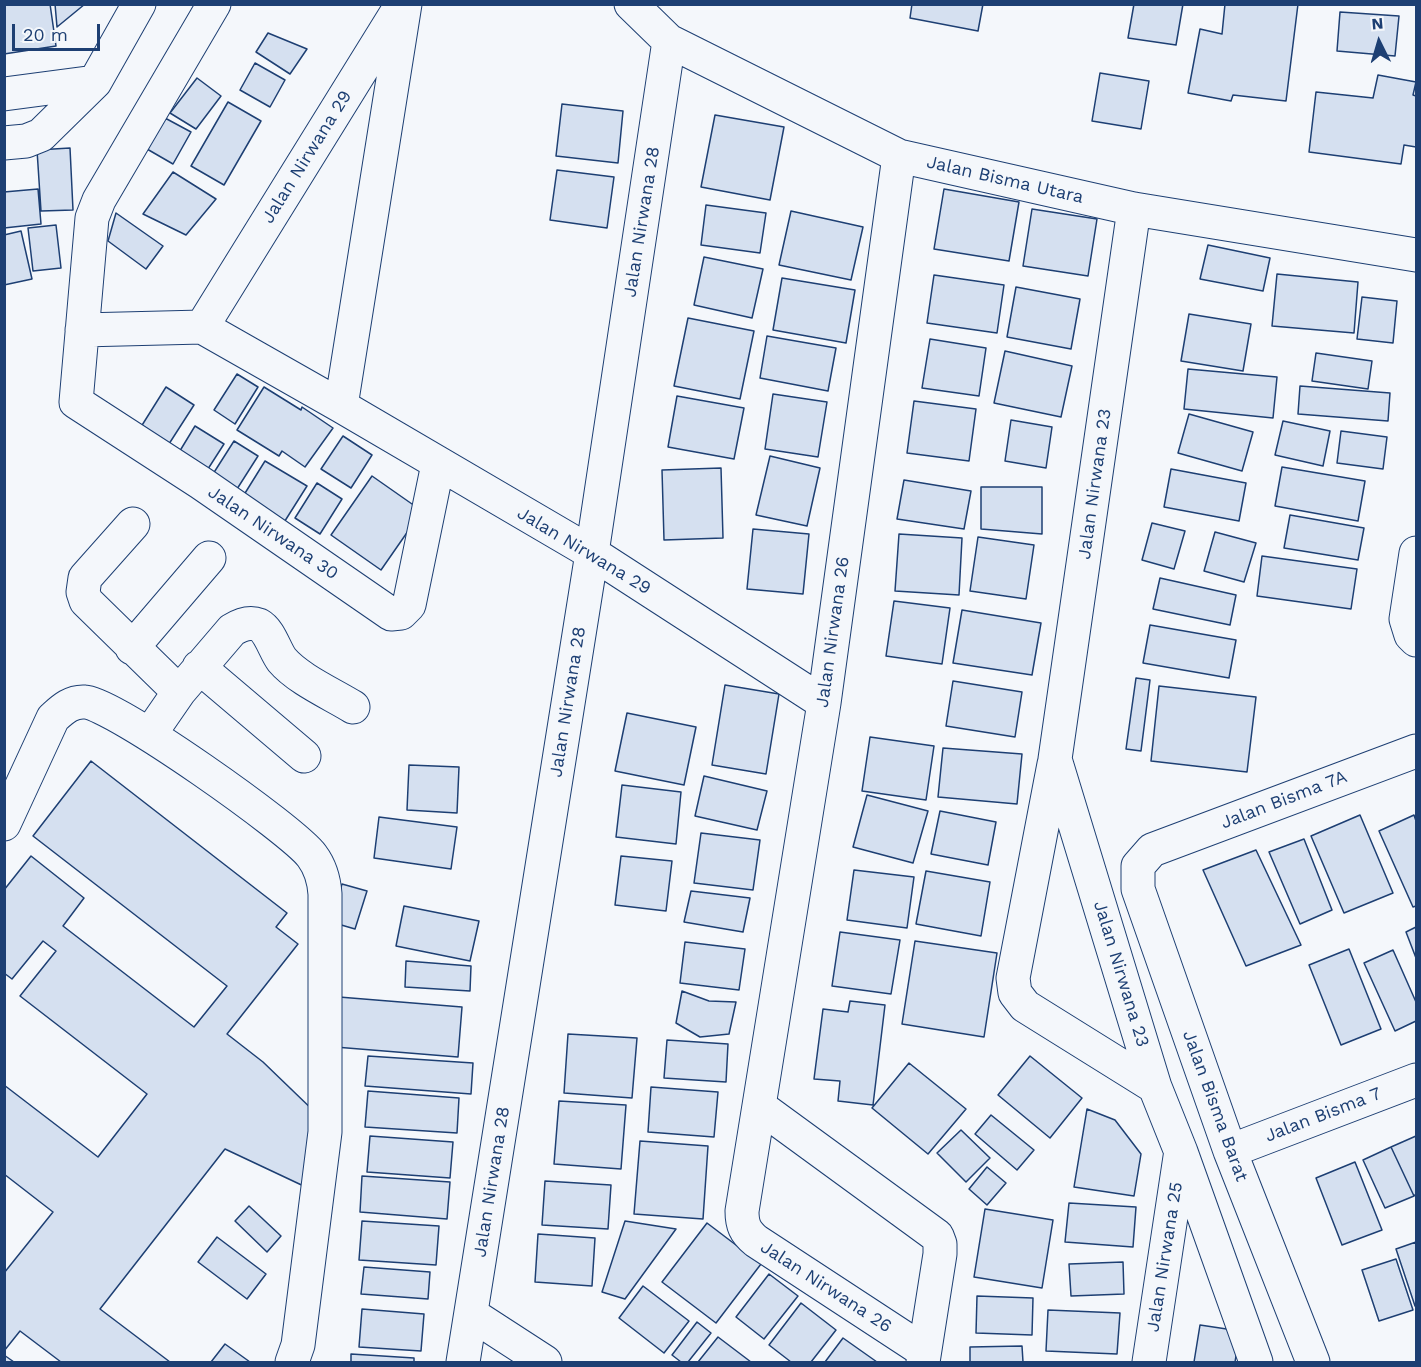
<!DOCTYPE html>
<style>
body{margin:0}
#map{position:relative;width:1421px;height:1367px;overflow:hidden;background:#f4f7fb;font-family:"Work Sans",sans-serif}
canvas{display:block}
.frame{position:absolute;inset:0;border:6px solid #1d3f73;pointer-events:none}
.north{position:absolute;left:1349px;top:12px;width:60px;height:60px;-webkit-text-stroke:4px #f4f7fb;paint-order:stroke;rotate:355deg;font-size:16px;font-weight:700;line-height:24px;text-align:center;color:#1d3f73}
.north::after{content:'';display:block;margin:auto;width:21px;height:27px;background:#1d3f73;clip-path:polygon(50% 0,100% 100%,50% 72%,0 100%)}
.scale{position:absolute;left:12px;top:24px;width:88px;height:27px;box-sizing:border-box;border:3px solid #1d3f73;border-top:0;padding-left:8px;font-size:18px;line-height:21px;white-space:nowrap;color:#1d3f73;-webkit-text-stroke:4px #f4f7fb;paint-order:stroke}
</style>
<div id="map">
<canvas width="1421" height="1367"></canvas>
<div class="frame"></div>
<div class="north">N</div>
<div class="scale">20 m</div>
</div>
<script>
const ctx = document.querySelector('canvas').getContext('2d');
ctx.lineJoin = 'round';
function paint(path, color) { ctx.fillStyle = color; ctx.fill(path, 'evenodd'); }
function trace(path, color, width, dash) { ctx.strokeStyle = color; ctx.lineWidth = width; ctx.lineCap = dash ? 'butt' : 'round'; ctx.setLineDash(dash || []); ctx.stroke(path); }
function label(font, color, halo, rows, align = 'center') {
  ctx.font = font + ' "Work Sans",sans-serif'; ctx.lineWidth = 4.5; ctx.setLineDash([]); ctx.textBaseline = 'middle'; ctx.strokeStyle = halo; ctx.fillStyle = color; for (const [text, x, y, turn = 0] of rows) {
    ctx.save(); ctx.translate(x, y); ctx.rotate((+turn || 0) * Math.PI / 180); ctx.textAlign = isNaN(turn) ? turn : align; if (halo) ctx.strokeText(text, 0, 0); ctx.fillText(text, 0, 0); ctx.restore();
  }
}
const building = new Path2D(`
 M4,4H50L56,46L4,54Z
 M55,4H85L57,27Z
 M912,4H983L978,31L910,18Z
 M1134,4H1183L1176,45L1128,38Z
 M1225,4H1298L1286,101L1233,95L1231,101L1188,93L1200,29L1222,34Z
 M1340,12L1399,16L1395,56L1337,51Z
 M268,33L307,49L290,74L256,52Z
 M255,63L285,80L270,107L240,90Z
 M1100,73L1149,81L1141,129L1092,121Z
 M1378,75L1416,82L1413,95L1416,96V147L1404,145L1401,164L1309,152L1316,92L1373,98Z
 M197,78L221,96L196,129L170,113Z
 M228,102L261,121L224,185L191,166Z
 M562,104L623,111L618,163L556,156Z
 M715,115L784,127L770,200L701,187Z
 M165,118L191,132L173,164L147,149Z
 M70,148L73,210L41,211L37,150Z
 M557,170L614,177L607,228L550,220Z
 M173,172L216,199L186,235L143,214Z
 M38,189L41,224L4,228V192Z
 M944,189L1019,202L1009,261L934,249Z
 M706,205L766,213L760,253L701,245Z
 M1032,209L1097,219L1088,276L1023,266Z
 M791,211L863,227L851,280L779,265Z
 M116,213L163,246L146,269L108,241Z
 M56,225L61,268L33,271L28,228Z
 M21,231L32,279L4,285V235Z
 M1208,245L1270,258L1263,291L1200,279Z
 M704,257L763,269L752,318L694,305Z
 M1277,274L1358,282L1354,333L1272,326Z
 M934,275L1004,285L997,333L927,323Z
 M782,278L855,290L846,343L773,330Z
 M1016,287L1080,299L1071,349L1007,337Z
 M1362,297L1397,301L1393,343L1357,339Z
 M1189,314L1251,324L1243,371L1181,361Z
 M688,318L754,331L740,399L674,386Z
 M767,336L836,348L828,391L760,378Z
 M930,339L986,348L979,396L922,388Z
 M1005,351L1072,366L1061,417L994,403Z
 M1316,353L1372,361L1368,389L1312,381Z
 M1188,369L1277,377L1273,418L1184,409Z
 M237,374L258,387L235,424L214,410Z
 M1300,386L1390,393L1388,421L1298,414Z
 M166,387L194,405L167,447L139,430Z
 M264,387L301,410L302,407L333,428L305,467L282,451L279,456L237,430Z
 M773,394L827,402L818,457L765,449Z
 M677,396L744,408L734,459L668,447Z
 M914,401L976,409L969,461L907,453Z
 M1189,414L1253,432L1242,471L1178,453Z
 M1011,420L1052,427L1046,468L1005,461Z
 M1283,421L1330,431L1323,466L1275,455Z
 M195,426L224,444L206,472L178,454Z
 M1341,431L1387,437L1383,469L1337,463Z
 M343,436L372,455L351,488L321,469Z
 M234,441L258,456L237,489L213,474Z
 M770,456L820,468L807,526L756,515Z
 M265,461L307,486L283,524L242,498Z
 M1282,467L1365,481L1358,521L1275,506Z
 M721,468L723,538L664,540L662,470Z
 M1171,469L1246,483L1239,521L1164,507Z
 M372,476L422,511L381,570L331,535Z
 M904,480L971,491L964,529L897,519Z
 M317,483L342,499L320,534L295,518Z
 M981,487H1042V534L981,529Z
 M1290,515L1364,528L1358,560L1284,548Z
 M1152,523L1185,531L1174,569L1142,560Z
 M753,529L809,534L803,594L747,589Z
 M1215,532L1256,543L1244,582L1204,571Z
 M899,534L962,538L959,595L895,591Z
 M978,537L1034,545L1026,599L970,591Z
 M1262,556L1357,569L1351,609L1257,596Z
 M1160,578L1236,595L1230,625L1153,609Z
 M894,601L950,608L942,664L886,656Z
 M962,610L1041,623L1032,675L953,663Z
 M1150,625L1236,640L1229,678L1143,663Z
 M1136,678L1150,680L1141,751L1126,749Z
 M953,681L1022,692L1015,737L946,726Z
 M725,685L779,694L766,774L712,765Z
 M1159,686L1256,697L1247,772L1151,761Z
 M627,713L696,727L684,785L615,771Z
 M870,737L934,746L926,800L862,791Z
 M943,748L1022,754L1017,804L938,797Z
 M91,761L287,913L276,927L298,944L227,1034L263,1062L319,1116L310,1189L225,1149L100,1309L170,1362H61L20,1331L4,1351V1273L53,1212L4,1174V1085L98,1157L147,1094L20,996L56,951L43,941L12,979L4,973V890L31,856L84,898L63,926L194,1027L227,986L33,836Z
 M409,765L459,767L457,813L407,810Z
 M704,776L767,791L757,830L695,816Z
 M622,785L681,792L676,844L616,837Z
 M867,795L928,811L913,863L853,847Z
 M940,811L996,822L988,865L931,854Z
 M1360,815L1393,893L1344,913L1311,836Z
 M1414,815L1416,821V906L1413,907L1379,831Z
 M379,817L457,827L451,869L374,858Z
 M701,833L760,840L753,890L694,883Z
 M1304,839L1332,910L1300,924L1269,852Z
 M1256,850L1301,945L1246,966L1203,870Z
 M621,856L672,861L666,911L615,905Z
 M854,870L914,877L907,928L847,920Z
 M926,871L990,882L981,936L916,924Z
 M342,884L367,891L355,929L331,922Z
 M691,891L750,898L743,932L684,922Z
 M404,906L479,921L470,961L396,946Z
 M1416,927V958L1406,932Z
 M840,932L900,940L891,994L832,986Z
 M915,941L997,953L984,1037L902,1024Z
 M685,942L745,949L739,990L680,983Z
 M1349,949L1381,1029L1341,1045L1309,965Z
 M1393,950L1416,1002V1021L1395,1031L1364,963Z
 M406,961L471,966L470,991L405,987Z
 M682,991L709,1001L736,1002L729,1034L700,1037L676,1023Z
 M339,997L462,1007L458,1057L335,1047Z
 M850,1001L885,1005L873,1105L838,1101L840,1081L814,1079L823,1009L848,1012Z
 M568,1034L637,1038L632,1098L564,1093Z
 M667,1040L728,1044L726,1082L664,1078Z
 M368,1056L473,1063L471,1094L365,1086Z
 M1030,1056L1082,1098L1050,1138L998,1095Z
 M909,1063L966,1109L928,1154L872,1108Z
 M651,1087L718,1092L714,1137L648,1132Z
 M368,1091L459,1098L457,1133L365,1127Z
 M559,1101L626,1105L621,1169L554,1164Z
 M1087,1109L1115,1120L1141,1154L1134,1196L1074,1187Z
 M991,1115L1034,1150L1017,1170L975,1134Z
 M961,1130L990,1158L966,1182L937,1153Z
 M370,1136L453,1142L450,1178L367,1172Z
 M1416,1136V1194L1414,1196L1391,1147Z
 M640,1141L708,1146L703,1219L634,1214Z
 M1391,1147L1414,1196L1385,1208L1363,1160Z
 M1355,1162L1382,1230L1342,1245L1316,1178Z
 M987,1167L1006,1183L987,1205L969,1189Z
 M362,1176L450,1182L447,1219L360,1212Z
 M545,1181L611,1185L608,1229L542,1225Z
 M1069,1203L1136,1207L1133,1247L1065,1242Z
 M249,1206L281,1236L267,1252L235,1221Z
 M985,1209L1053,1220L1042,1288L974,1277Z
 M362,1221L439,1226L436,1265L359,1260Z
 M625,1221L676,1229L625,1299L602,1292Z
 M707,1223L761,1264L716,1323L662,1282Z
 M538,1234L595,1238L592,1286L535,1282Z
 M217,1237L266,1274L247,1299L198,1262Z
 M1416,1242V1305L1415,1306L1396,1249Z
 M1396,1259L1413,1310L1379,1321L1362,1270Z
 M1123,1262L1124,1294L1071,1296L1069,1264Z
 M364,1267L430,1272L428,1299L361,1294Z
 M769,1274L798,1296L764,1339L736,1317Z
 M643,1286L689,1321L664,1353L619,1318Z
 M977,1296L1033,1298L1032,1335L976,1333Z
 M801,1303L836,1330L811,1362H791L769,1345Z
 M362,1309L424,1314L421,1351L359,1347Z
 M1048,1310L1120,1313L1117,1354L1046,1351Z
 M697,1322L711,1333L688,1362H681L672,1355Z
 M1200,1325L1240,1331L1235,1362H1194Z
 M718,1337L751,1362H698Z
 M843,1338L877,1362H825Z
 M225,1344L250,1362H211Z
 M1022,1346L1023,1362H970V1347Z
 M351,1354L414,1358V1362H351Z
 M4,1355L14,1362H4Z`);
paint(building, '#d5e0f0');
trace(building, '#1d3f73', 1.5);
const minor = new Path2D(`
 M214,4L99,200L92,218L76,402L201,483L391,614L401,613L409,605L438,464
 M631,4L669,41L899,156L1134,209L1416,255
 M4,94L95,82
 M4,143L26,141L41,135L95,82L139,4
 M899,156L824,703L742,1211C742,1225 745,1232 756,1241L924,1351
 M1134,209L1055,759L1155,1087L1181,1152L1256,1362
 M202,327L341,406L592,553L824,703
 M202,327L399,9
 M82,330L202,327
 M341,406L405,4
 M133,524L85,578L83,592L86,601L179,692L150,734
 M1416,553L1406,619L1411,635L1416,640
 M132,648L209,558
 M199,667L304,756
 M179,692L232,630C240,625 249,621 259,625C270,631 275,651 282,660C298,679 332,694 353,707
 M1054,764L1013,978L1015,993L1025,1006L1155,1087
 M4,824L53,718C62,710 71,701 85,702C113,703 293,830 312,856C321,868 324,880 325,894V1132L298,1345L292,1362
 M759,1106L937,1236L940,1244V1254L923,1362
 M1230,1151L1416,1080
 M471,1314L545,1362
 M463,1362L592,553L669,41
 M1149,1362L1180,1157
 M1313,1362L1230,1151L1138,889V866L1152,850L1416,751`);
trace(minor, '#1d3f73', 35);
trace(minor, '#f4f7fb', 33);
label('18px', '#1d3f73', '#f4f7fb', [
 ["Jalan Nirwana 29",307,157,-58],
 ["Jalan Bisma Utara",1005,180,13],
 ["Jalan Nirwana 28",642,222,-81],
 ["Jalan Nirwana 23",1095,484,-82],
 ["Jalan Nirwana 30",273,533,34],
 ["Jalan Nirwana 29",584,551,31],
 ["Jalan Nirwana 26",833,632,-82],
 ["Jalan Nirwana 28",568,702,-81],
 ["Jalan Bisma 7A",1284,800,-21],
 ["Jalan Nirwana 23",1121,974,73],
 ["Jalan Bisma Barat",1215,1106,70],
 ["Jalan Bisma 7",1323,1115,-21],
 ["Jalan Nirwana 28",492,1182,-81],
 ["Jalan Nirwana 25",1165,1257,-81],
 ["Jalan Nirwana 26",826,1287,33]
]);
</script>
